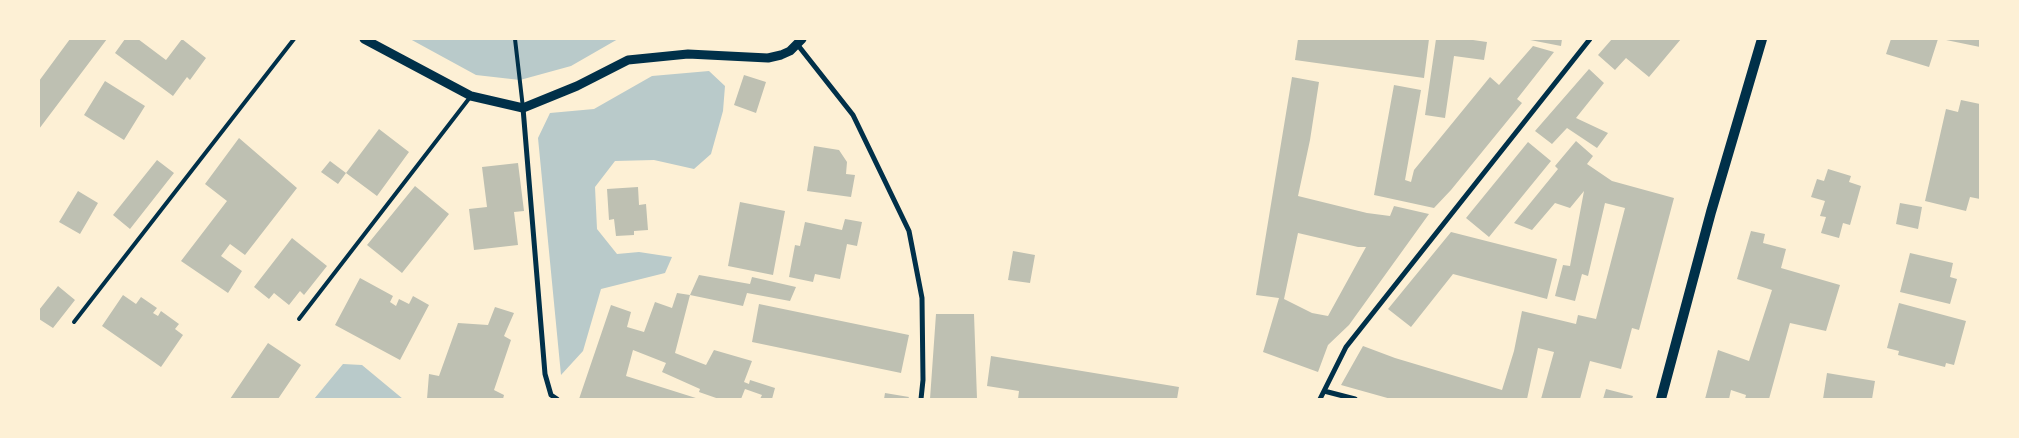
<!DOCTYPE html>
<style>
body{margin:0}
#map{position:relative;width:2019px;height:438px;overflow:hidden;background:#fdf0d5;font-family:Quicksand,sans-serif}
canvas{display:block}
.frame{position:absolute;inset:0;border:40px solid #fdf0d5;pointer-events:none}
</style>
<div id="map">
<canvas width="2019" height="438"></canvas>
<div class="frame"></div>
</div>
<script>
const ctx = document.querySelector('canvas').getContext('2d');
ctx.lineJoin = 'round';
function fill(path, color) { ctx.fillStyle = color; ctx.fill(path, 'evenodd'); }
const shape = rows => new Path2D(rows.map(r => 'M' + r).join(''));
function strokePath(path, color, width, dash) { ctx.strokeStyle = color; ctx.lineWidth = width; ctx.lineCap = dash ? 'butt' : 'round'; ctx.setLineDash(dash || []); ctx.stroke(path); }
const green = shape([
 [410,39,618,39,571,66,520,80,476,75],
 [709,71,725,86,723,111,711,154,694,169,654,160,615,161,595,187,597,229,617,254,639,252,672,257,665,273,601,289,583,351,561,375,538,138,550,113,594,109,652,76],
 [343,364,362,365,403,399,314,399]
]);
const building = shape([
 [70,39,107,39,39,129,39,81],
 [125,39,138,39,166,60,182,39,206,58,190,80,187,77,173,96,115,53],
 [1298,39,1429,39,1424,78,1295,60],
 [1436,39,1466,39,1487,42,1484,60,1454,56,1445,118,1425,115],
 [1525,39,1562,39,1561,46],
 [1612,39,1681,39,1649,77,1626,58,1615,70,1598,55],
 [1891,39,1938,39,1929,67,1886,54],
 [1946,39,1980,39,1980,47,1946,40],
 [1533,46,1554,52,1517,99,1522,103,1451,190,1434,208,1374,195,1394,85,1421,90,1405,180,1411,182,1414,170,1490,77,1499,85],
 [1589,69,1604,83,1576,118,1608,133,1597,148,1567,128,1552,144,1535,131],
 [744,75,766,82,756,113,734,105],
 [1292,77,1319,82,1310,140,1298,196,1367,213,1390,216,1394,206,1429,214,1349,325,1328,345,1318,372,1263,352,1279,298,1256,295],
 [1298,233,1358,247,1366,247,1328,316,1312,313,1284,299],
 [105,81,145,106,124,140,84,115],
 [1961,100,1980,104,1980,199,1970,197,1966,211,1925,201,1946,109,1958,112],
 [379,129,409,152,377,196,346,173],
 [239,138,297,188,245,255,230,244,221,256,242,271,228,293,181,261,227,201,205,184],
 [1576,141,1593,156,1587,164,1612,181,1674,198,1639,330,1632,328,1621,369,1590,361,1580,399,1541,399,1554,352,1538,348,1527,399,1391,399,1341,385,1363,346,1395,358,1502,390,1514,351,1522,311,1576,324,1578,315,1596,319,1625,208,1605,203,1588,276,1582,274,1575,301,1555,296,1563,265,1570,266,1584,191,1570,208,1555,203,1532,230,1514,223,1558,169,1555,166],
 [1528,142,1551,161,1489,237,1466,218],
 [814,146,839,150,847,162,846,174,855,175,851,197,807,191],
 [157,160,174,173,130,229,113,215],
 [330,161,346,173,338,184,321,172],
 [518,163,524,211,514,212,518,245,474,250,469,209,487,207,482,167],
 [1828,169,1851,176,1849,182,1861,186,1850,225,1843,223,1839,238,1821,233,1826,217,1820,216,1825,201,1811,197,1817,179,1824,181],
 [415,186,449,214,402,273,367,245],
 [638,187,639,205,646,204,648,230,634,231,634,235,616,236,614,219,609,220,607,189],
 [78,191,98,203,80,234,59,222],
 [740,202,785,211,773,275,728,266],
 [1900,203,1922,207,1918,229,1896,224],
 [845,219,862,222,857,246,847,244,840,279,815,274,813,282,789,277,795,245,800,246,805,222,842,230],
 [1751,231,1765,234,1763,243,1786,249,1781,268,1840,285,1826,331,1790,323,1769,399,1745,399,1746,395,1731,390,1729,399,1705,399,1718,350,1749,361,1772,290,1737,279],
 [1451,232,1557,259,1547,299,1453,274,1411,327,1388,309],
 [292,238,327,266,304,295,300,291,289,305,274,293,269,299,254,287],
 [1013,251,1035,255,1030,283,1008,280],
 [1910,253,1953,263,1950,277,1957,279,1950,304,1900,292],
 [699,275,750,284,752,277,796,287,790,301,747,293,743,306,690,295],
 [360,278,393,296,390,302,396,306,399,299,409,304,413,296,429,305,400,360,335,325],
 [58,286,75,300,53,328,39,319,39,310],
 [677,293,690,295,675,353,706,365,714,350,752,361,744,382,749,384,750,380,775,388,772,399,760,399,762,395,745,389,741,399,719,399,699,392,700,389,662,372,666,363,633,350,626,376,699,399,579,399,611,305,631,312,627,327,644,332,655,302,672,308],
 [123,295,136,304,141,297,157,308,153,313,158,316,161,311,179,324,175,329,183,335,161,367,102,326],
 [1899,303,1966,321,1954,365,1946,363,1945,367,1898,355,1899,351,1887,348],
 [759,304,909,335,901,373,752,342],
 [495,307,514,313,504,336,511,340,494,390,504,395,503,399,427,399,429,374,439,376,458,323,488,325],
 [936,314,974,314,977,399,930,399],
 [268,343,301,365,278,399,230,399],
 [991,356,1179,387,1177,399,1018,399,1019,391,987,386],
 [1827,373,1875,381,1872,399,1823,399],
 [1606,389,1633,396,1632,399,1603,399],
 [885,393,909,397,908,399,884,399]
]);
const service = shape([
 [515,39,523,108],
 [299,319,471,96],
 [74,322,294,39]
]);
const minor = shape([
 [797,44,853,115,909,231,922,298,923,380,921,399],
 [523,108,545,374,551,395,557,399],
 [1324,391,1355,399],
 [1320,399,1346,347,1590,39]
]);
const tertiary = shape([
 [364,39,471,96,523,108,577,86,628,60,688,54,768,58,781,55,790,51,802,39]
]);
const secondary = shape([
 [1661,399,1711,212,1762,39]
]);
fill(green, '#b9caca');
fill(building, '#bec0b2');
strokePath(service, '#003049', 4);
strokePath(minor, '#003049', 5);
strokePath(tertiary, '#003049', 9);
strokePath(secondary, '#003049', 10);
</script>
